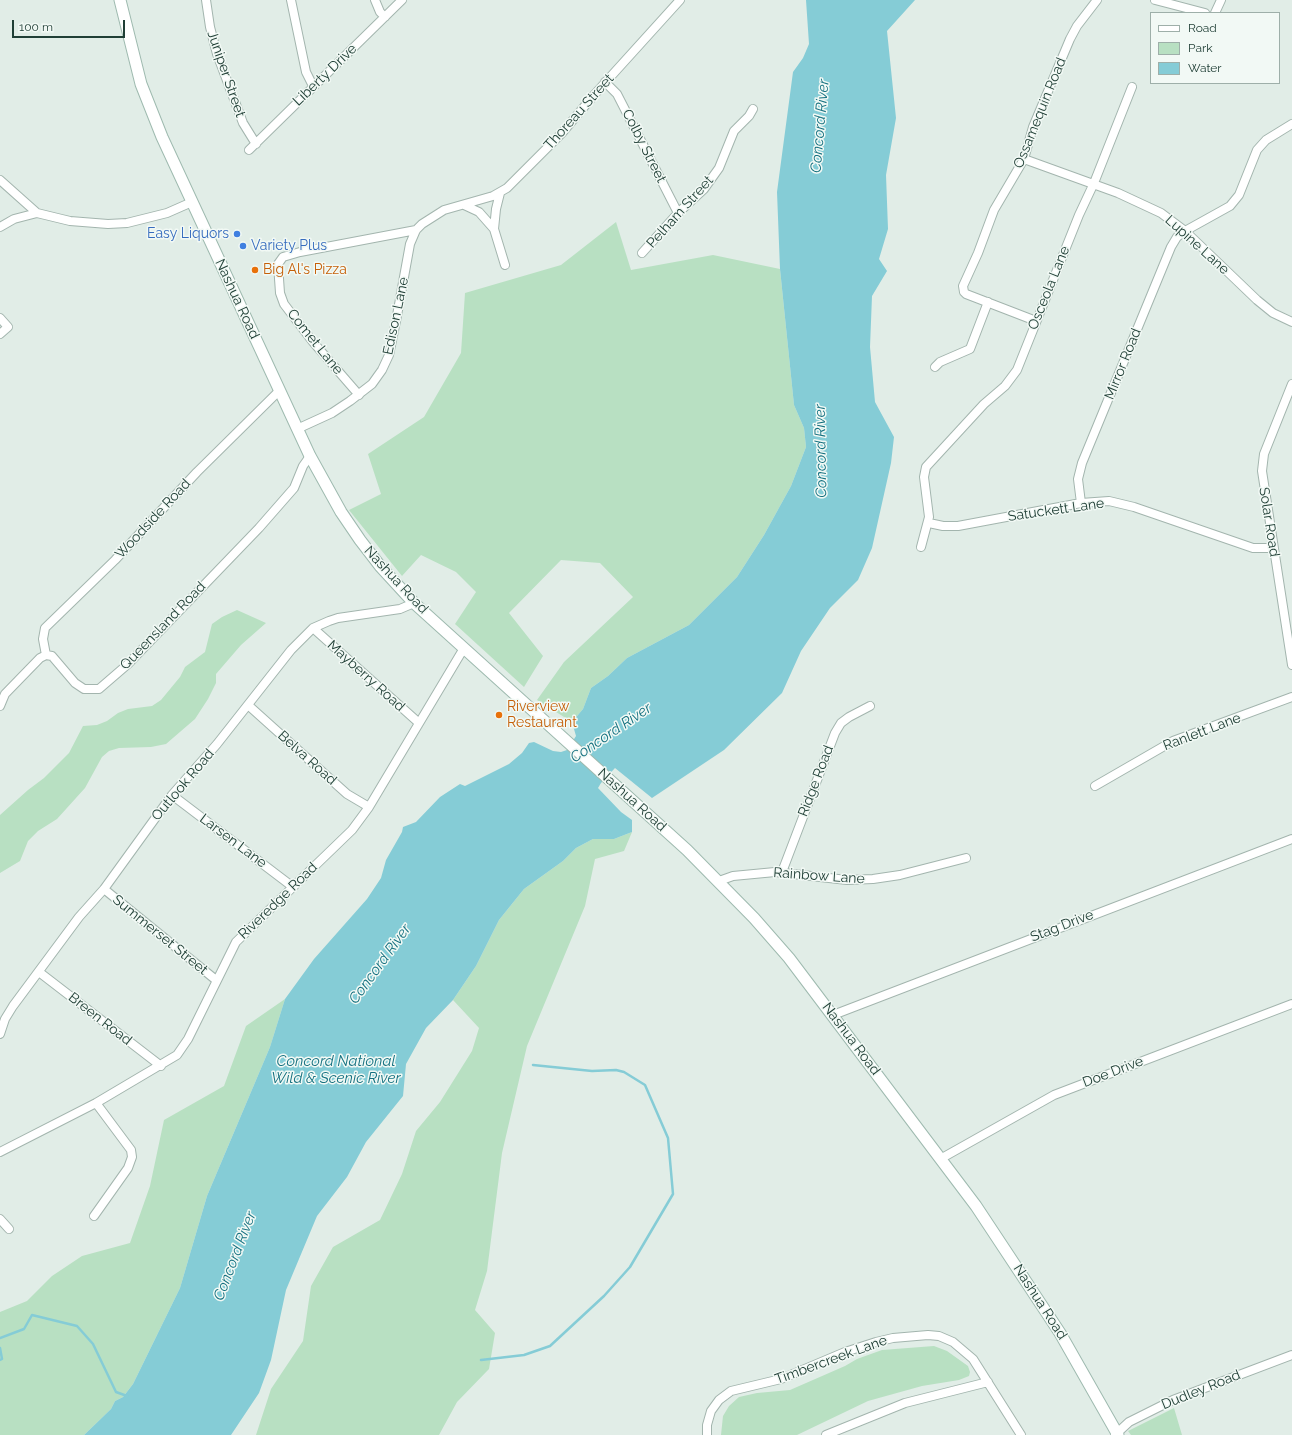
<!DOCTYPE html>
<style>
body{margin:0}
#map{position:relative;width:1292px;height:1435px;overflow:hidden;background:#e1ede7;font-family:Raleway,sans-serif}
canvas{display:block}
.legend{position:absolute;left:1150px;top:12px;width:130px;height:72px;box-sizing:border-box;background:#f2f9f5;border:1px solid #9eafa9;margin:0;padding:5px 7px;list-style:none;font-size:12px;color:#203f36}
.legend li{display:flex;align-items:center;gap:8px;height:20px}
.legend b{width:20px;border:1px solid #9eafa9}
.scale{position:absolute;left:12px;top:20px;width:113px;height:18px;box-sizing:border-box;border:2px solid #203f36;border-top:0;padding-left:5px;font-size:12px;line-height:14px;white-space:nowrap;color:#203f36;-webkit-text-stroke:3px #f2f9f5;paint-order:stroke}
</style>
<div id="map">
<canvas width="1292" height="1435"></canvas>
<ul class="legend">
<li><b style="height:5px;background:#fff"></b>Road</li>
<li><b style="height:11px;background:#b8e0c2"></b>Park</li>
<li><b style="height:11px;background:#85ccd6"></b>Water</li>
</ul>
<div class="scale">100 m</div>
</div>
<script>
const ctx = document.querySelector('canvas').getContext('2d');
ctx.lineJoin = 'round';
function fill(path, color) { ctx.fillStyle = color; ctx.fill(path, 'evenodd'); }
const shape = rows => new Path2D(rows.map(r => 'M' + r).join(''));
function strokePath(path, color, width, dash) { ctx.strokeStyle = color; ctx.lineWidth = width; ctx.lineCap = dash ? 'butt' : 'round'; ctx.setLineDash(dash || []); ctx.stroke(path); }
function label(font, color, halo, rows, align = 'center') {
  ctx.font = font + ' Raleway,sans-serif'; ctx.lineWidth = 3; ctx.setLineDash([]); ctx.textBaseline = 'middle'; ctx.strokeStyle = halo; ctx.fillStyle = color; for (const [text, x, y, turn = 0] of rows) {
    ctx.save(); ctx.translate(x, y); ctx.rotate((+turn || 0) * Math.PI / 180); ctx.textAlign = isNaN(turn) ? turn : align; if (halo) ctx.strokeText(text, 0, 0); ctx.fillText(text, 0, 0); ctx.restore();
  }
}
const green = shape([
 [616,222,631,270,713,255,780,269,794,405,804,428,806,447,791,486,764,535,737,577,689,625,627,658,608,676,591,688,583,709,572,722,537,700,564,662,633,597,600,563,561,560,509,613,543,656,524,687,455,624,476,592,456,572,421,555,402,576,349,510,381,494,368,454,424,417,461,353,465,293,561,265],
 [237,610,266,623,241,645,216,674,216,683,208,699,195,719,166,744,151,747,119,748,109,751,102,757,85,788,57,819,38,831,28,841,20,861,0,873,0,815,28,790,44,778,69,753,83,726,97,725,107,721,118,713,128,709,152,706,161,700,180,677,185,667,205,652,212,624,222,617],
 [632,832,624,851,595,859,585,906,527,1046,502,1153,487,1271,475,1310,495,1333,489,1369,457,1402,439,1435,256,1435,271,1389,303,1341,311,1286,333,1247,380,1220,402,1174,416,1131,440,1102,472,1051,479,1028,453,1000,476,966,499,920,524,889,563,861,576,848,593,839,614,839],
 [285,999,270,1047,207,1196,180,1288,133,1384,123,1397,115,1401,111,1409,84,1435,0,1435,0,1312,27,1301,52,1276,82,1256,130,1243,150,1186,164,1120,224,1086,246,1026],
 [934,1346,947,1351,968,1366,970,1372,969,1376,959,1380,922,1386,868,1401,797,1435,721,1435,723,1416,729,1406,739,1397,757,1393,790,1390,845,1366,857,1359,882,1350],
 [1174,1408,1182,1435,1131,1435,1128,1431]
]);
const water = shape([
 [806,0,915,0,887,31,896,118,886,175,888,229,879,259,887,271,872,296,870,347,875,402,894,437,891,463,872,548,858,580,830,608,801,651,782,693,724,750,652,798,615,768,601,783,598,788,621,812,632,820,632,832,614,839,593,839,576,848,563,861,524,889,499,920,476,966,453,1000,426,1028,406,1064,403,1096,366,1142,347,1177,317,1216,286,1290,271,1360,259,1393,231,1435,84,1435,111,1409,115,1401,123,1397,133,1384,180,1288,207,1196,270,1047,285,999,314,959,367,899,381,878,386,860,402,832,403,827,416,822,440,797,460,784,465,786,509,764,522,753,529,743,534,742,553,751,561,752,567,750,576,736,572,722,583,709,591,688,608,676,627,658,689,625,737,577,764,535,791,486,806,447,804,428,794,405,780,269,777,192,793,72,803,58,809,44]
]);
const stream = shape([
 [0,1338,24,1329,32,1315,77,1326,93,1344,116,1392,127,1396],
 [0,1348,2,1359,0,1360],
 [481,1360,524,1355,550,1346,604,1296,630,1267,673,1194,668,1138,645,1085,624,1072,616,1070,592,1071,533,1065]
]);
const minor = shape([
 [206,0,210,27,217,54,243,123,256,144],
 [291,0,306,72,313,86],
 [375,0,380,12,385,17],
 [1155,0,1205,13],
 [1215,13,1221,0],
 [605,82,617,94,678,213],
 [249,150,402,0],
 [1024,159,1118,193,1161,213,1185,231,1257,300,1273,313,1292,322],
 [0,180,37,213],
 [464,205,479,212,494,229,505,265],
 [0,227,14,219,37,213,70,221,108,224,127,223,167,213,192,202],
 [494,229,496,209,500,193],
 [642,253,678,213,704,189,719,168,734,131,749,116,753,109],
 [0,318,8,327,0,334],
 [1036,321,966,294,964,292,963,286,978,253,994,210,1024,159,1033,127,1070,39,1077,26,1097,0],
 [935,367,940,362,970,349,988,302],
 [1292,384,1264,454,1262,471,1292,665],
 [359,395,313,342,284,304,280,293,278,264,283,257,300,252,416,230],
 [297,429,332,413,350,401,372,384,382,370,389,355,396,321,410,244,416,230,422,224,444,210,493,196,507,188,562,133,594,95,680,0],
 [1081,503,1078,479,1082,463,1171,247,1177,237,1185,231,1230,206,1239,195,1257,150,1266,140,1292,124],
 [929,523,943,526,958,526,1081,503,1109,501,1134,507,1253,548,1273,548],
 [921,547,929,517,924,477,926,467,984,404,1005,386,1017,370,1079,215,1094,183,1132,87],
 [313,628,419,723],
 [46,655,43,639,45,628,115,560,197,472,280,390],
 [248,705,347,794,369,807],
 [0,706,5,694,40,658,46,655,52,656,75,683,84,689,99,689,128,664,259,528,294,488,303,466,310,456],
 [1095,786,1173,741,1292,697],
 [172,795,293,887],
 [782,872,835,733,841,723,849,717,870,706],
 [719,881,733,876,775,872,847,880,873,879,900,875,966,858],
 [104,889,216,980],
 [39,972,161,1066],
 [833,1015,1292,839],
 [0,1034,5,1019,13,1006,79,917,104,889,172,795,217,744,291,650,313,628,329,621,338,618,400,609,414,603],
 [0,1152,96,1103,177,1055,188,1039,236,942,352,830,369,807,464,648],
 [942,1158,1054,1095,1292,1004],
 [94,1216,128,1168,132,1157,131,1150,96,1103],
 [0,1219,9,1229],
 [707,1435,707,1425,711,1411,719,1400,731,1391,781,1379,845,1352,876,1342,893,1338,928,1335,939,1336,953,1342,973,1359,1021,1435],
 [826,1435,905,1403,988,1382],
 [1115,1435,1129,1422,1173,1400,1292,1355]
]);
const secondary = shape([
 [120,0,141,84,162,137,310,456,341,512,360,540,380,566,414,603,687,850,754,918,789,958,976,1206,1060,1333,1118,1435]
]);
const markers = [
 [237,234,4,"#3f7fe0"],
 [243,246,4,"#3f7fe0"],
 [255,270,4,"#e8710a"],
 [499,715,4,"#e8710a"]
];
const streetNames = [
 ["Juniper Street",226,74,71],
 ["Liberty Drive",325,75,-44],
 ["Thoreau Street",579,112,-48],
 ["Ossamequin Road",1040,113,-68],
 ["Colby Street",644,146,63],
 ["Pelham Street",680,212,-48],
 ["Lupine Lane",1197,245,42],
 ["Osceola Lane",1049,288,-68],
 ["Nashua Road",237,299,65],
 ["Edison Lane",396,316,-78],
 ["Comet Lane",315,342,51],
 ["Mirror Road",1123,364,-68],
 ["Satuckett Lane",1056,510,-8],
 ["Woodside Road",153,519,-47],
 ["Solar Road",1269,522,81],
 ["Nashua Road",396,580,47],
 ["Queensland Road",163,626,-46],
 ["Mayberry Road",366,676,42],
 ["Ranlett Lane",1202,732,-21],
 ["Belva Road",307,758,42],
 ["Ridge Road",816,781,-69],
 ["Outlook Road",183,785,-50],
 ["Nashua Road",632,800,42],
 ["Larsen Lane",233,841,37],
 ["Rainbow Lane",819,876,4],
 ["Riveredge Road",278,901,-44],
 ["Stag Drive",1062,926,-21],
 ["Summerset Street",160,935,39],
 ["Breen Road",100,1019,38],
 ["Nashua Road",851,1039,53],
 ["Doe Drive",1113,1072,-21],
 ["Nashua Road",1040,1302,57],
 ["Timbercreek Lane",831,1360,-20],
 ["Dudley Road",1201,1390,-22]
];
const shopNames = [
 ["Easy Liquors",229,234],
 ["Variety Plus",251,246,"left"]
];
const foodNames = [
 ["Big Al's Pizza",263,270],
 ["Riverview",507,707],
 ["Restaurant",507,723]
];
const waterNames = [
 ["Concord River",820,126,-85],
 ["Concord River",821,451,-91],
 ["Concord River",611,733,-34],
 ["Concord River",380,964,-54],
 ["Concord National",336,1061],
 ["Wild & Scenic River",336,1078],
 ["Concord River",235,1256,-69]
];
fill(green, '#b8e0c2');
fill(water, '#85ccd6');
strokePath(stream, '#85ccd6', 2.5);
strokePath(minor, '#a3b5ae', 10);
strokePath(secondary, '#9ebaaf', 13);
strokePath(minor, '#fff', 8);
strokePath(secondary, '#fff', 11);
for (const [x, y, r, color] of markers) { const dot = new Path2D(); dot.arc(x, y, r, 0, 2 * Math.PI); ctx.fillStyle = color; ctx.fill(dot); strokePath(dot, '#f2f9f5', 1.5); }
label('14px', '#203f36', '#f2f9f5', streetNames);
label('14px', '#366cbe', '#f2f9f5', shopNames, 'right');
label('14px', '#c56008', '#f2f9f5', foodNames, 'left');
label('italic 15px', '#157180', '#f2f9f5', waterNames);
</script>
